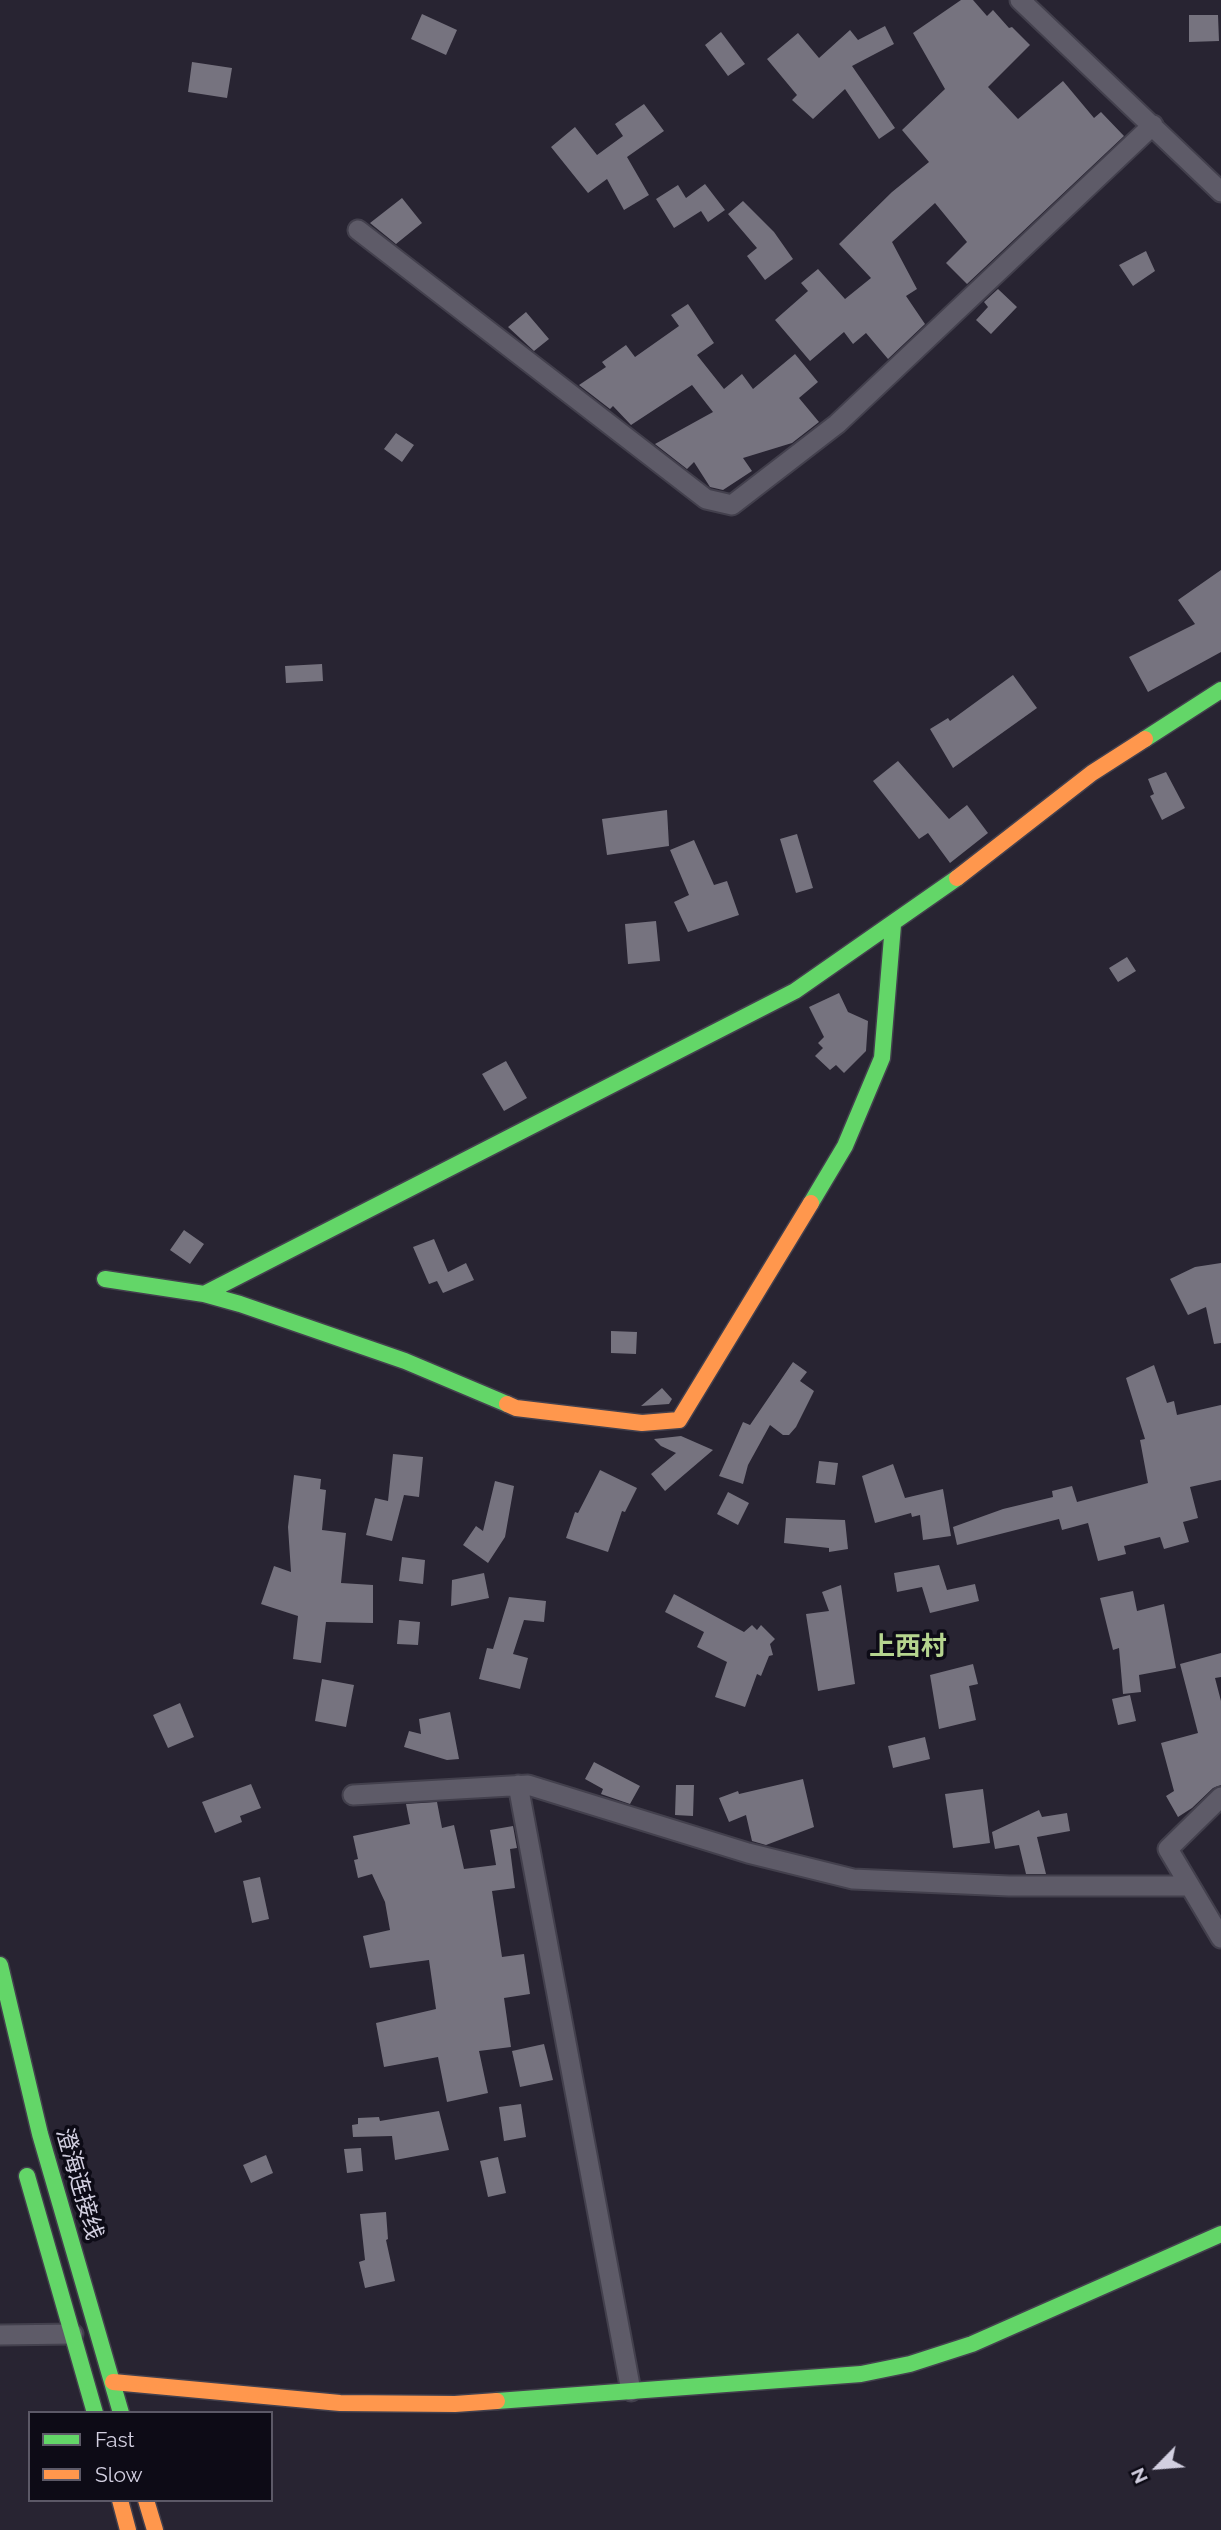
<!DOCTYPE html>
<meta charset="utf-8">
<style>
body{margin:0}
#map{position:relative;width:1221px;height:2530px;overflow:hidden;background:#282432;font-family:Raleway,sans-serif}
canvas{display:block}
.legend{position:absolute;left:28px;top:2411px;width:245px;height:91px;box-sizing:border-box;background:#0d0b16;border:2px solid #5c5967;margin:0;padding:9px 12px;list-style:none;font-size:21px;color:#d2cfe0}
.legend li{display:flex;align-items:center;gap:14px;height:35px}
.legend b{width:35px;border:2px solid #5c5967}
.north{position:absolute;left:1123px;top:2432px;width:70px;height:70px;-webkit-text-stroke:5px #0d0b16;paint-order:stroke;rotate:245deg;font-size:19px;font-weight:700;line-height:28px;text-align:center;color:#d2cfe0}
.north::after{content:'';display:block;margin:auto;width:24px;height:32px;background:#d2cfe0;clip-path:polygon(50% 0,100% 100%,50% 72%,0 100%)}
</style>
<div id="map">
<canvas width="1221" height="2530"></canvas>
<ul class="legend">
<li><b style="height:9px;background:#63d668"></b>Fast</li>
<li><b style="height:9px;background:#ff974d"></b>Slow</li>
</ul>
<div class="north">N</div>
</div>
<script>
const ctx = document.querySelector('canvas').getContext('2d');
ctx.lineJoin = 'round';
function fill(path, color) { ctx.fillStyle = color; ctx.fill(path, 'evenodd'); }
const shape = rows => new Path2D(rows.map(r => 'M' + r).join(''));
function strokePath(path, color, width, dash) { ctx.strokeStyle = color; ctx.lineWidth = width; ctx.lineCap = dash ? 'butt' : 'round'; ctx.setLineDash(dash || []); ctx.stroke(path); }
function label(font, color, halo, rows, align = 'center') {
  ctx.font = font + ' Raleway,"Noto Sans SC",sans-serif'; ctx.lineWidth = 7; ctx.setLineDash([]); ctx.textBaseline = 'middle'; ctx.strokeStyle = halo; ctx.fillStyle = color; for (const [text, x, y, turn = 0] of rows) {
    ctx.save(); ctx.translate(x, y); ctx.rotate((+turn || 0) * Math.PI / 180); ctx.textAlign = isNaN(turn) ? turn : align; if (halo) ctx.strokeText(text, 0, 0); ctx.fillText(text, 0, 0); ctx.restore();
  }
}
const building = shape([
 [961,0,973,0,987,16,993,10,1009,28,1012,27,1030,45,988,87,1018,119,1063,81,1094,118,1101,112,1124,136,967,284,946,263,967,242,935,203,892,242,917,289,906,296,925,324,888,359,866,333,853,344,844,332,810,361,775,320,808,291,801,283,818,269,845,299,871,278,839,244,892,192,929,162,902,130,945,89,913,33],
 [422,14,457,30,446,55,411,39],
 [1189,15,1218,15,1219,41,1189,42],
 [885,26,894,44,852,66,895,128,879,139,845,89,813,119,792,100,797,95,767,59,798,33,819,58,850,30,858,40],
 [721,32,745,64,728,76,705,45],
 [192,62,232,68,227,98,188,92],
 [644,104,664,131,627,157,649,195,624,210,607,179,588,193,551,147,575,127,597,155,623,136,615,124],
 [705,184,725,210,708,222,701,211,674,228,656,199,678,185,686,198],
 [402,198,422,223,396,244,370,223],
 [743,201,774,232,793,259,765,280,747,256,757,248,728,214],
 [1146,251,1155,271,1133,286,1119,265],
 [998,289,1017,307,991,334,976,320,988,307,984,302],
 [688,304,714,343,697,355,724,389,742,374,753,389,795,354,818,382,799,398,819,422,792,443,743,458,752,471,723,490,710,487,694,462,687,469,655,444,713,412,692,385,631,425,613,406,610,409,579,385,606,367,602,362,626,345,635,357,679,326,671,315],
 [526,312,549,339,534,351,508,327],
 [396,433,414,445,402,462,384,449],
 [1221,570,1221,652,1148,692,1129,657,1195,624,1178,600],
 [322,664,323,681,286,683,285,666],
 [1013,675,1037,708,953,768,930,729,948,718,950,721],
 [898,761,949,819,967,805,988,833,950,863,928,833,919,839,873,781],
 [1166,772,1185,808,1162,820,1150,796,1154,794,1148,779],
 [667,810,669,846,607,855,602,819],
 [797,834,813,888,796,893,780,839],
 [694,840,714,885,727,881,739,915,688,932,674,902,689,895,670,850],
 [656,921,660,961,628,964,625,924],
 [1127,957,1136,971,1118,982,1109,968],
 [839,993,848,1012,868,1021,866,1051,844,1073,836,1065,830,1070,815,1056,823,1048,818,1043,824,1037,809,1007],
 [506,1061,527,1098,504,1111,482,1074],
 [184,1230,204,1244,190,1264,170,1250],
 [434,1239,448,1272,466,1263,474,1280,443,1293,437,1281,429,1284,413,1247],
 [1221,1263,1221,1343,1214,1344,1206,1307,1188,1315,1170,1279,1195,1267],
 [611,1331,637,1332,636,1354,611,1353],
 [793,1362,807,1372,800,1381,814,1391,796,1427,789,1435,783,1435,770,1425,748,1465,743,1484,719,1476,743,1422,750,1425],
 [1154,1365,1167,1403,1174,1401,1177,1415,1221,1405,1221,1480,1190,1487,1198,1518,1183,1522,1189,1542,1164,1549,1160,1537,1124,1546,1126,1554,1098,1561,1088,1523,1062,1530,1059,1519,957,1545,953,1527,1003,1509,1053,1497,1052,1491,1072,1486,1077,1502,1148,1483,1140,1440,1145,1439,1126,1378],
 [662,1388,672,1399,669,1404,641,1406],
 [681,1436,713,1450,665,1491,651,1474,676,1453,661,1446,654,1439],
 [393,1454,423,1457,419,1497,404,1495,392,1541,366,1535,375,1498,388,1501],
 [819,1461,838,1463,835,1485,816,1483],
 [893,1464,905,1498,943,1489,951,1536,923,1540,920,1515,912,1517,911,1513,875,1523,862,1476],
 [600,1470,637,1488,625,1512,622,1511,608,1552,566,1538,575,1512,578,1513],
 [294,1475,321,1479,320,1489,326,1490,322,1530,346,1533,341,1583,373,1585,373,1623,326,1622,321,1663,293,1659,298,1616,261,1604,274,1566,291,1572,288,1527],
 [495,1481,514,1486,505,1537,488,1563,463,1545,476,1526,483,1531],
 [728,1492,749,1503,738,1525,717,1514],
 [786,1518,845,1520,848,1549,829,1552,829,1548,784,1543],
 [402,1557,425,1560,423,1584,399,1581],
 [939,1565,947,1590,975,1584,979,1601,930,1613,922,1587,897,1592,894,1573],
 [484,1573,489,1598,451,1606,452,1580],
 [841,1585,855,1684,818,1691,806,1614,829,1611,822,1592],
 [1133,1591,1137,1611,1164,1604,1176,1668,1139,1675,1141,1692,1123,1694,1119,1648,1113,1650,1100,1598],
 [674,1594,744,1632,752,1625,757,1630,761,1625,775,1639,770,1644,773,1655,769,1656,761,1676,757,1674,745,1707,715,1697,727,1662,697,1647,704,1632,665,1612],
 [509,1597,546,1601,544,1622,524,1620,513,1654,528,1658,520,1689,479,1679,487,1648,493,1649],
 [399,1620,420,1622,418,1645,397,1644],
 [1221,1653,1221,1677,1215,1678,1221,1701,1221,1785,1213,1788,1192,1808,1178,1817,1166,1796,1174,1791,1161,1743,1198,1733,1180,1664],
 [973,1664,978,1684,969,1686,976,1720,939,1729,930,1675],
 [322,1679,354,1685,346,1727,315,1721],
 [1130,1695,1136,1721,1118,1725,1112,1699],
 [180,1703,194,1737,168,1748,153,1715],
 [450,1712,459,1759,447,1760,404,1747,409,1731,421,1734,419,1719],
 [925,1737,930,1759,893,1768,888,1746],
 [594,1762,640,1786,630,1804,601,1794,603,1789,585,1779],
 [803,1779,814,1827,766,1845,752,1841,746,1815,729,1822,719,1798,738,1791,739,1794],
 [251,1784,261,1808,240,1816,242,1822,215,1833,202,1802],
 [676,1785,694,1785,693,1816,675,1815],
 [983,1789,990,1843,953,1848,945,1794],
 [437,1802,442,1828,454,1825,464,1869,496,1865,490,1830,513,1826,517,1848,510,1849,515,1888,492,1891,502,1957,524,1954,530,1994,504,1998,511,2047,479,2051,488,2093,447,2102,438,2057,384,2067,376,2023,436,2009,429,1960,370,1968,363,1936,390,1930,385,1902,372,1874,358,1878,354,1860,358,1859,353,1836,410,1824,406,1804],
 [1039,1810,1042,1817,1067,1813,1070,1831,1037,1837,1046,1874,1026,1874,1019,1845,995,1849,992,1832],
 [260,1877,269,1919,252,1923,243,1881],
 [544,2044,553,2080,520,2087,512,2051],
 [521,2104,526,2137,504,2141,499,2107],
 [439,2111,449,2150,395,2160,392,2136,353,2137,352,2125,358,2124,358,2118,379,2117,380,2121],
 [361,2148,363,2171,347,2173,344,2149],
 [266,2155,273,2173,251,2183,243,2165],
 [498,2157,506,2193,488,2197,480,2161],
 [386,2212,388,2239,386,2240,395,2281,365,2288,359,2262,365,2260,360,2214]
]);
const street = shape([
 [1020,0,1221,192],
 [358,230,706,499,732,505,837,424,1153,125],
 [518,1785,631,2391],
 [353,1795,528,1785,748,1853,853,1879,1009,1886,1190,1886],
 [1221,1797,1168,1849,1221,1938],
 [0,2335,73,2334]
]);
const fast = shape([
 [1145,739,1221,690],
 [811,1203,845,1146,882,1058,893,925],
 [105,1279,204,1294,240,1304,405,1361,507,1404],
 [204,1294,795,991,957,878],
 [0,1965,40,2134,121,2413],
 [27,2176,95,2413],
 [497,2401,861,2374,910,2364,972,2344,1221,2234]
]);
const slow = shape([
 [957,878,1092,773,1145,739],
 [507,1404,516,1408,642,1423,679,1420,811,1203],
 [113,2382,340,2403,455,2404,497,2401],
 [120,2500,128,2530],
 [146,2500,155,2530]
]);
const streetNames = [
 ["澄海连接线",79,2184,74]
];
const quarterNames = [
 ["上西村",908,1647]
];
fill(building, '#76737f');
strokePath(street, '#43404d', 23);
strokePath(fast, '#43404d', 19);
strokePath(slow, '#43404d', 19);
strokePath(street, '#5e5b68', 19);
strokePath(fast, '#63d668', 16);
strokePath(slow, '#ff974d', 16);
label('23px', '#d2cfe0', '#0d0b16', streetNames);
label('bold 26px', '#b6d58f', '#0d0b16', quarterNames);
</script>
